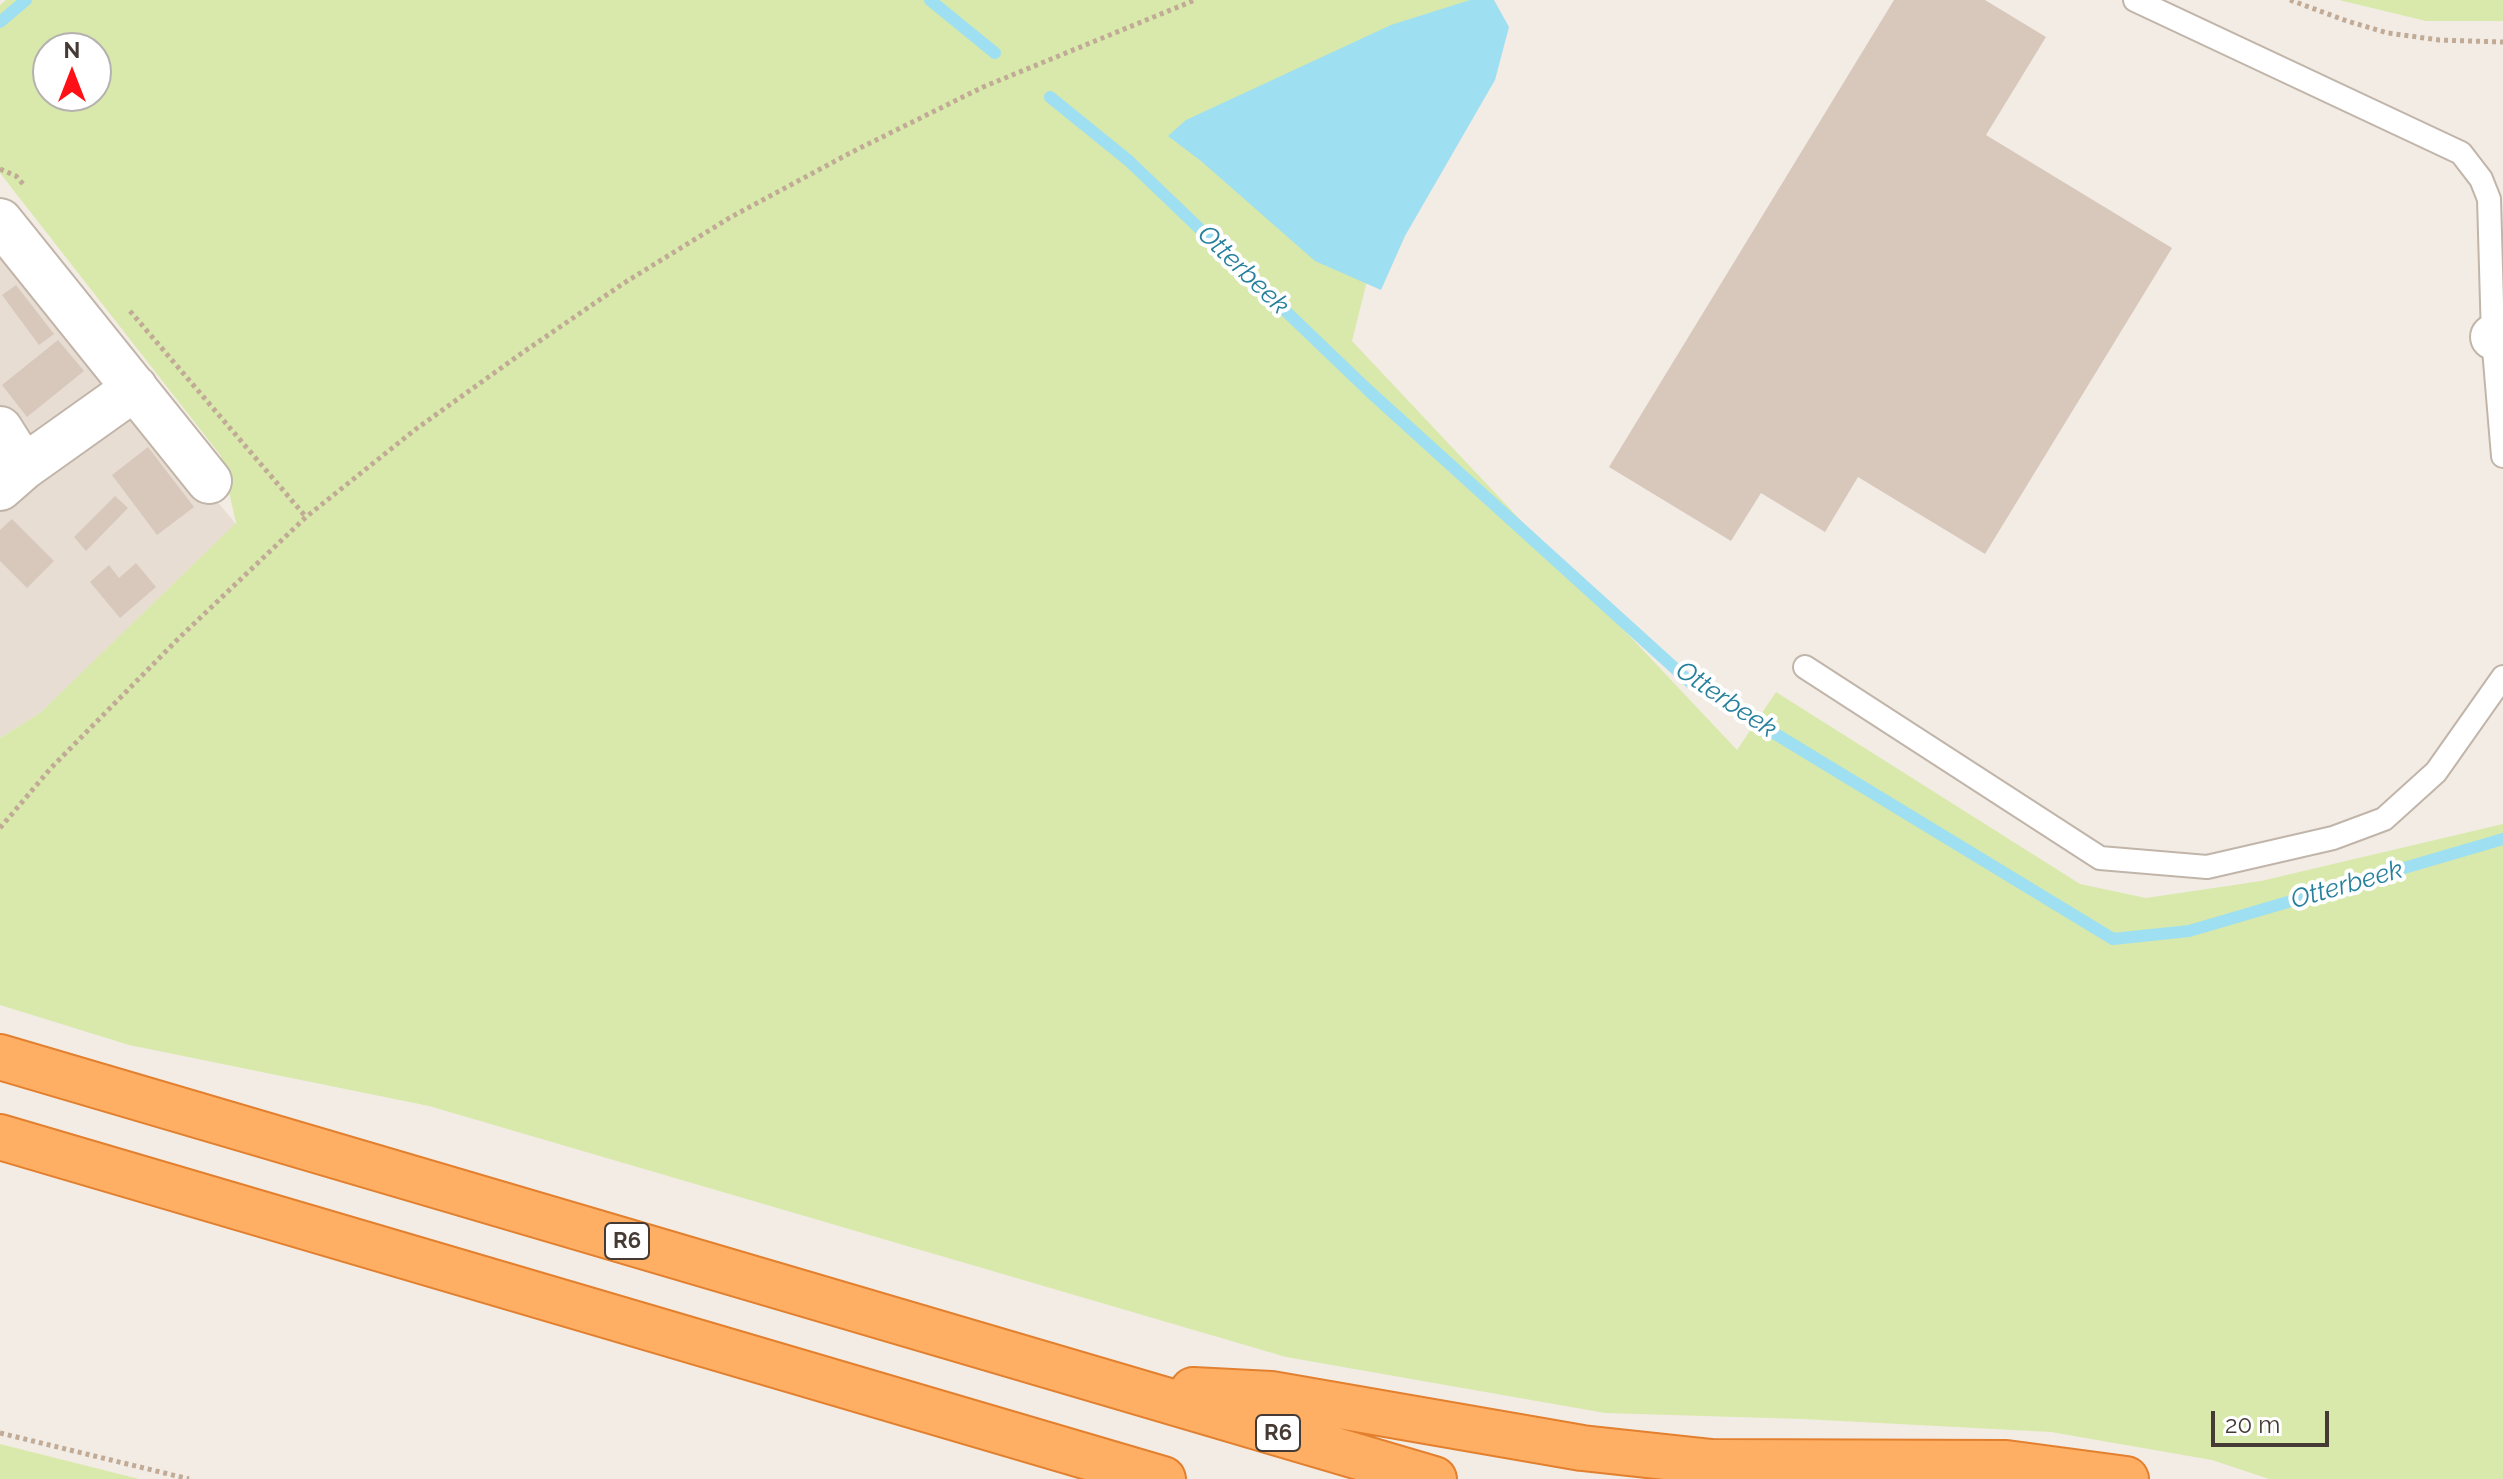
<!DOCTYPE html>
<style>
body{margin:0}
#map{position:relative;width:2503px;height:1479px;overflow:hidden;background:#f3ece4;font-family:Raleway,sans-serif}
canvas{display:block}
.north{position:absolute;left:32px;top:32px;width:80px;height:80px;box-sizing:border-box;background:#fff;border:2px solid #b5b1ae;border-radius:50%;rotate:0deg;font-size:22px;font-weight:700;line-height:32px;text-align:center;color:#453b34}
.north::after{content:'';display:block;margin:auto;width:28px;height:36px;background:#ff0f16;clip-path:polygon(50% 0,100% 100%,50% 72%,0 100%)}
.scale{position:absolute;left:2211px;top:1411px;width:118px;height:36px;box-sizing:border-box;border:4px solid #453b34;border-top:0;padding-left:10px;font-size:24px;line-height:28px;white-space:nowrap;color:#453b34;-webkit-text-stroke:6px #fff;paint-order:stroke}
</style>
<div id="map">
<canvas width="2503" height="1479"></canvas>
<div class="north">N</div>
<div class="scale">20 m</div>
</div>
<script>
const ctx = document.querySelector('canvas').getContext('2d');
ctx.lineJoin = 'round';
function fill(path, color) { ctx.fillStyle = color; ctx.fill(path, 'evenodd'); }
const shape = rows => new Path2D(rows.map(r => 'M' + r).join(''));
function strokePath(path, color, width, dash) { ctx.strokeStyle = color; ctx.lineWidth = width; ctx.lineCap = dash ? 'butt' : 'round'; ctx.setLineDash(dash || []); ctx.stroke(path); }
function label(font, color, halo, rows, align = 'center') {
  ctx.font = font + ' Raleway,sans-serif'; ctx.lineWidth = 8; ctx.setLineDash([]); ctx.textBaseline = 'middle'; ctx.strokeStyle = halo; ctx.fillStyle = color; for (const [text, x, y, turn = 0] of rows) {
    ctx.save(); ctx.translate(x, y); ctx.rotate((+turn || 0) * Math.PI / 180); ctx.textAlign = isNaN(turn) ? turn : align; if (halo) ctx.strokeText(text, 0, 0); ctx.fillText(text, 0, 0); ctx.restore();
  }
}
const residential = shape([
 [0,242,236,524,40,713,0,738]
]);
const green = shape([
 [6,0,1478,0,1369,273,1352,341,1737,750,1776,692,2080,884,2146,898,2261,881,2503,824,2503,1479,2269,1479,2212,1460,2051,1432,1803,1419,1605,1413,1286,1357,429,1106,129,1045,0,1005,0,738,40,713,236,523,221,456,0,173,0,5],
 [48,48,96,48,96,96,48,96],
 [2339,0,2503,0,2503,21,2426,21],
 [0,1444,139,1479,0,1479]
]);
const water = shape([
 [1470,0,1494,0,1509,27,1495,80,1405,236,1381,290,1315,261,1201,161,1168,136,1186,120,1391,25]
]);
const stream = shape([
 [930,0,995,53],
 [0,22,26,0],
 [1050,97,1129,161,1369,391,1690,682,2113,939,2189,931,2503,839]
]);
const building = shape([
 [1894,0,1985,0,2046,37,1986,135,2172,248,1985,554,1858,477,1825,532,1761,493,1731,541,1609,467],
 [16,285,54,334,39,345,2,295],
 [58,340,84,371,27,417,2,385],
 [148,447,194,507,157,535,112,475],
 [115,496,128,508,86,551,74,537],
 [12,519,54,561,27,588,0,561,0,530],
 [136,563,156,587,120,618,90,582,109,565,119,578]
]);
const path = shape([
 [2290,0,2347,21,2388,33,2439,40,2503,42],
 [0,169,16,176,23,184],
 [130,311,306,517],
 [0,828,51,768,179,638,306,517,416,429,522,353,624,283,731,217,852,152,983,87,1195,0],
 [0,1433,189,1479]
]);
const lane = shape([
 [2135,0,2461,153,2481,179,2489,199,2493,337,2503,456],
 [1805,667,2100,858,2207,867,2333,838,2384,819,2436,772,2503,677]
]);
const street = shape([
 [0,221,209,481],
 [2493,337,2503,337],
 [0,429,24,467],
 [0,488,24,467,135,388]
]);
const highway = shape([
 [0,1057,1434,1479],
 [0,1137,1163,1479],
 [1193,1390,1271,1394,1582,1448,1712,1462,2006,1463,2126,1479]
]);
const shields = [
 [627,1241,44],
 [1278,1433,44]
];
const shieldNames = [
 ["R6",627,1241],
 ["R6",1278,1433]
];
const waterNames = [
 ["Otterbeek",1243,270,44],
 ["Otterbeek",1726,700,34],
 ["Otterbeek",2347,885,-16]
];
fill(residential, '#e7ddd2');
fill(green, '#d8e9ab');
fill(water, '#9edff2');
strokePath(stream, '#9edff2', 12);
fill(building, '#d8c8bc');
strokePath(lane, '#c1b5aa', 26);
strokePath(street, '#c1b5aa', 48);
strokePath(highway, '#e2802f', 48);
strokePath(path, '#c1ab97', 5, [4, 4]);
strokePath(lane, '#fff', 22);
strokePath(street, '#fff', 44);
strokePath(highway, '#ffaf63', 44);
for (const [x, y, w] of shields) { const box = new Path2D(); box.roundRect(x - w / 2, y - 18, w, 36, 6); ctx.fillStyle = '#fff'; ctx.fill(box); strokePath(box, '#453b34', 2); }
label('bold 22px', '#453b34', null, shieldNames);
label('italic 26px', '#26809c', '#fff', waterNames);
</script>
